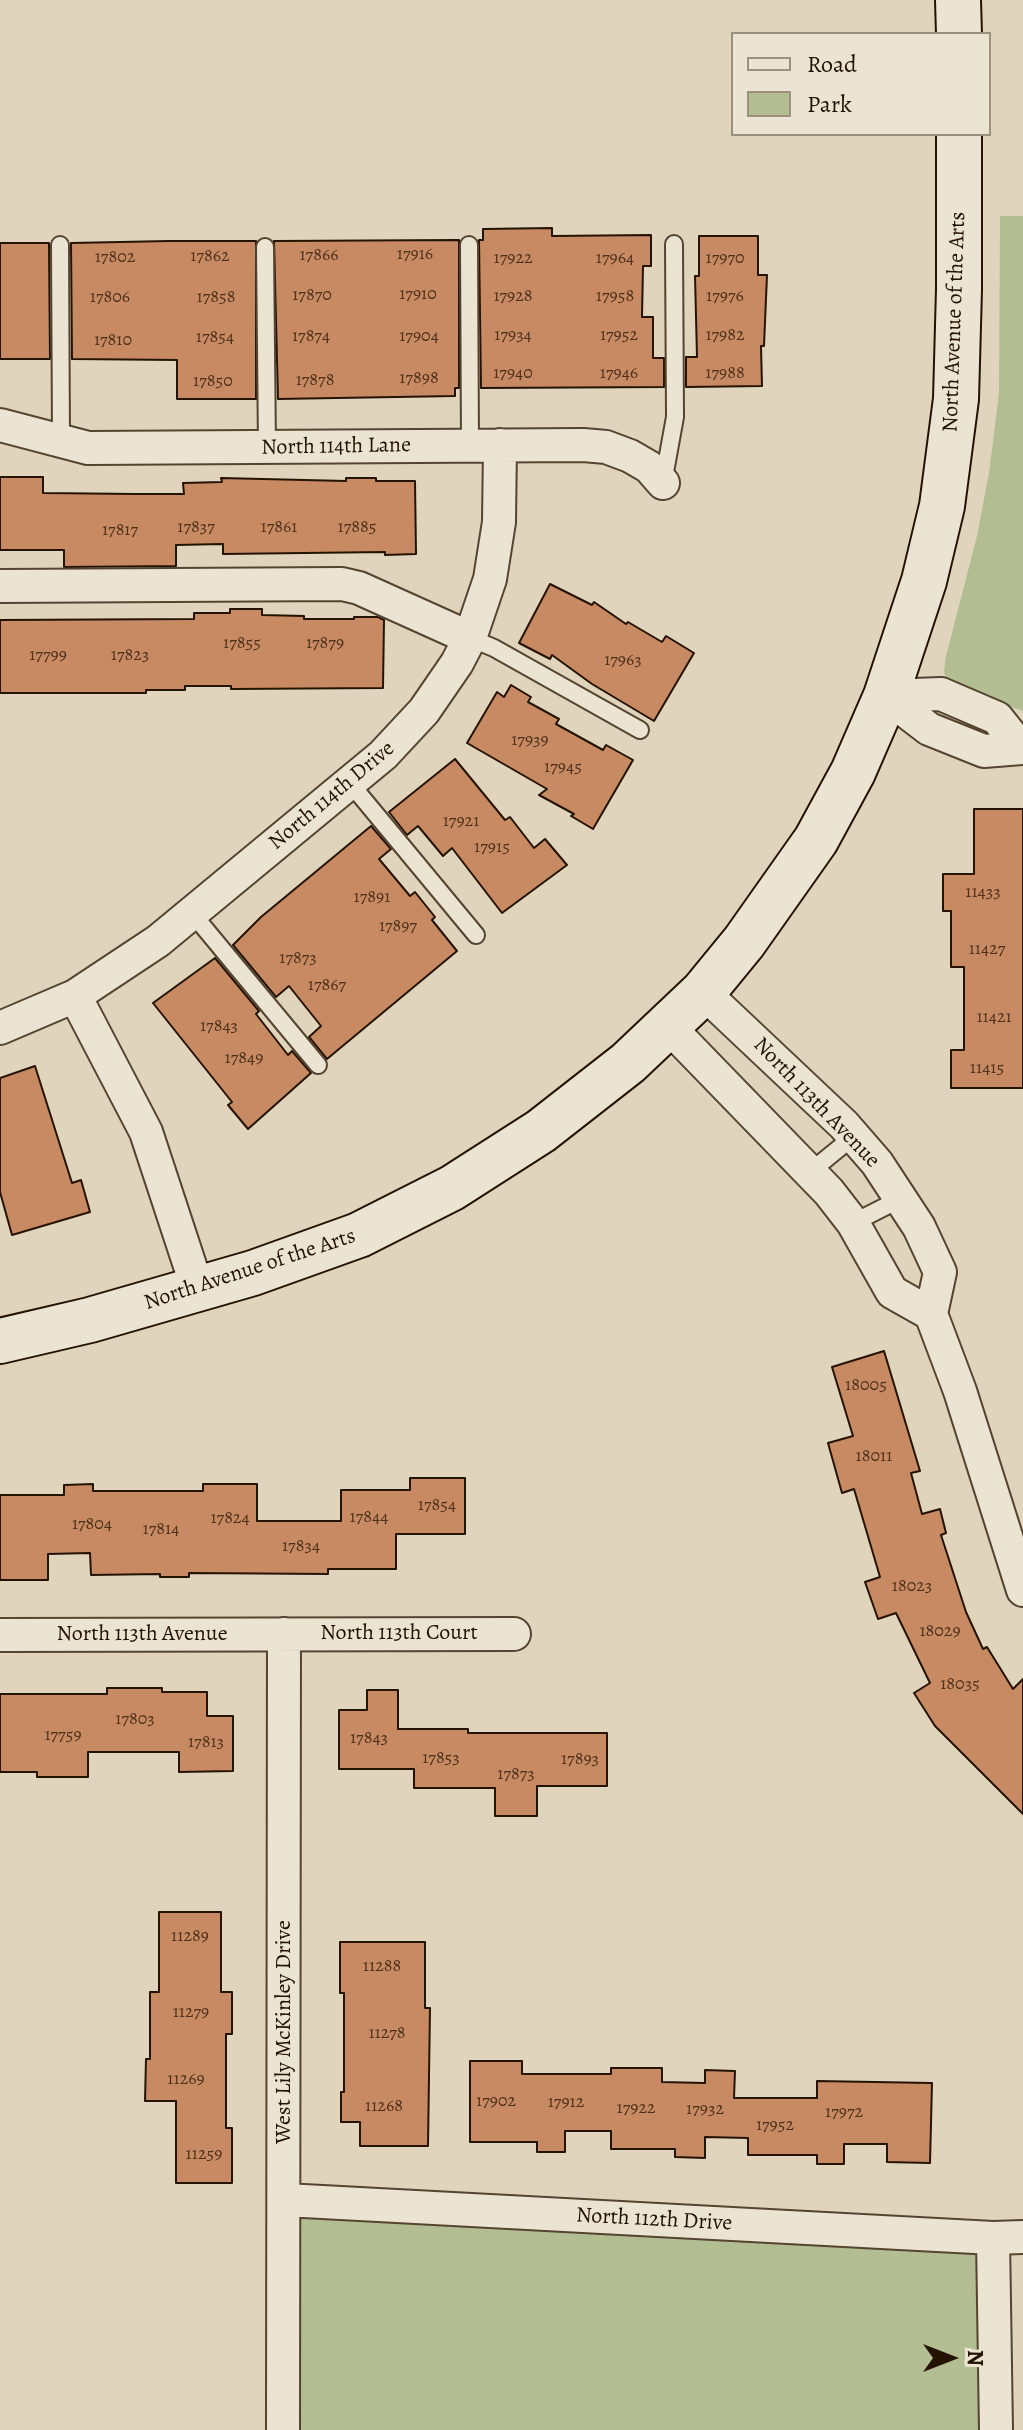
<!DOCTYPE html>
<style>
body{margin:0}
#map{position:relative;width:1023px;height:2430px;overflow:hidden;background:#e0d5bc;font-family:Alegreya,serif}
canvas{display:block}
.legend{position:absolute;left:731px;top:32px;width:260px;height:104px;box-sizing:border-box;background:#ebe4d3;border:2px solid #9c907f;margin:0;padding:10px 14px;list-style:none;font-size:24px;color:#251301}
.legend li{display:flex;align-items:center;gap:16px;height:40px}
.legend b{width:40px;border:2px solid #9c907f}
.north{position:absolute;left:911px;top:2318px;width:80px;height:80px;-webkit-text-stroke:6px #ebe4d3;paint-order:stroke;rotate:90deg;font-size:22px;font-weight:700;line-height:32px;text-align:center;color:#251301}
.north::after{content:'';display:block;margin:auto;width:28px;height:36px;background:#251301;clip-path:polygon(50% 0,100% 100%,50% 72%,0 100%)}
</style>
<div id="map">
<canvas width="1023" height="2430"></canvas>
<ul class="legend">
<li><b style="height:10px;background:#ebe4d3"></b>Road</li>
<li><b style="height:22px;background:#b2bd91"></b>Park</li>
</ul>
<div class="north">N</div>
</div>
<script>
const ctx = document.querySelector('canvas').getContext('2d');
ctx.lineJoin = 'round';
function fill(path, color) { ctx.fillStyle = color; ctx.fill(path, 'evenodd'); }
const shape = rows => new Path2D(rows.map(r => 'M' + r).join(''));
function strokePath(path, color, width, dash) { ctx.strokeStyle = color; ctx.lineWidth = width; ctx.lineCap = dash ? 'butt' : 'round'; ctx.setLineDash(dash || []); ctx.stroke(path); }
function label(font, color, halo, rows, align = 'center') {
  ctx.font = font + ' Alegreya,serif'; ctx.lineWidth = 8; ctx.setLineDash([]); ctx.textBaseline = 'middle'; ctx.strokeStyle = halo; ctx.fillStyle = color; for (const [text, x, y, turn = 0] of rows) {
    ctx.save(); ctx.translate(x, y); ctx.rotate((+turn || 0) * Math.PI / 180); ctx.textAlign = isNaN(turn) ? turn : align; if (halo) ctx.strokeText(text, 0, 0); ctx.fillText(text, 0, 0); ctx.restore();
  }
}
const green = shape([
 [1000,216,1023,216,1023,711,968,692,946,679,944,671,946,656,977,536,989,473,999,393],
 [285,2200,993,2238,996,2430,283,2430]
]);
const building = shape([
 [552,228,552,236,651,235,651,266,643,266,642,317,653,317,653,358,664,358,664,387,481,388,479,240,483,240,483,229,552,228],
 [699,236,758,236,758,275,767,275,764,346,761,346,762,386,686,387,686,357,697,357,695,276,699,276,699,236],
 [459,240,459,388,455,388,455,396,278,399,274,241,459,240],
 [169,241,256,241,256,399,177,399,177,360,72,359,71,243,169,241],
 [0,243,49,243,50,359,0,359,0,243],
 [0,477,43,477,43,493,136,494,184,494,183,483,222,482,221,478,346,481,346,478,376,478,376,481,415,481,416,554,385,555,385,552,223,554,223,544,176,545,176,566,64,567,64,550,0,550,0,477],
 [550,584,592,605,594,602,626,624,628,622,662,642,666,636,694,653,654,721,592,684,552,655,550,659,519,643,550,584],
 [230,609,262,609,262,615,304,616,304,619,354,619,354,617,378,617,384,620,383,688,231,689,231,686,185,686,185,690,146,690,146,693,0,693,0,620,194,619,194,613,230,613,230,609],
 [511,685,531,697,528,702,559,719,556,724,603,750,606,745,633,760,593,829,571,816,574,814,539,795,547,789,467,743,497,692,504,697,511,685],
 [455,759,505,820,510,817,534,848,545,839,567,865,502,913,452,848,443,856,418,826,407,835,389,812,455,759],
 [974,809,1023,809,1023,1088,951,1088,951,1050,964,1050,964,967,951,967,951,911,943,911,943,874,974,874,974,809],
 [371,826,391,849,379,859,410,896,415,892,435,917,432,920,457,951,327,1059,309,1037,321,1026,289,986,276,997,233,945,261,917,371,826],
 [215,958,259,1011,256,1014,288,1055,292,1051,311,1073,248,1129,228,1105,232,1102,153,1003,215,958],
 [35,1066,72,1183,81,1180,90,1212,12,1235,0,1192,0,1078,35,1066],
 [884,1351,920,1471,911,1473,922,1514,940,1509,946,1533,941,1535,966,1612,983,1649,987,1647,1013,1689,1023,1679,1023,1814,935,1726,914,1693,930,1683,896,1613,878,1619,865,1582,880,1577,854,1489,842,1493,828,1443,853,1436,832,1367,884,1351],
 [410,1478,465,1478,465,1534,396,1534,396,1569,328,1569,328,1574,189,1573,189,1577,160,1577,160,1574,91,1575,90,1553,48,1554,48,1580,0,1580,0,1495,64,1495,64,1485,93,1484,93,1491,203,1491,203,1484,257,1484,257,1521,341,1521,341,1490,410,1490,410,1478],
 [107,1688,162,1688,162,1692,207,1692,207,1716,233,1716,233,1771,179,1772,179,1752,88,1752,88,1777,37,1777,37,1772,0,1772,0,1694,107,1694,107,1688],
 [367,1690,398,1690,398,1729,468,1729,468,1733,607,1733,607,1786,537,1786,537,1816,495,1816,495,1788,414,1788,414,1769,339,1769,339,1710,367,1710,367,1690],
 [159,1912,221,1912,221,1992,232,1992,232,2034,226,2034,226,2128,232,2128,232,2183,176,2183,176,2101,145,2101,146,2059,150,2059,150,1992,159,1992,159,1912],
 [340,1942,425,1942,425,2008,430,2008,428,2146,360,2146,360,2122,341,2122,341,2092,344,2092,344,1993,340,1993,340,1942],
 [470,2061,522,2061,522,2074,611,2074,611,2068,662,2068,662,2082,705,2083,705,2070,735,2071,734,2098,817,2098,817,2081,932,2083,930,2163,887,2162,887,2144,844,2144,844,2164,817,2164,817,2155,748,2155,748,2138,705,2137,705,2158,675,2157,675,2149,611,2149,611,2131,565,2131,565,2152,537,2152,537,2142,470,2142,470,2061]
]);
const lane = shape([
 [60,245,61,439],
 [469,245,470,445],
 [265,247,267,448],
 [663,483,675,417,674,244],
 [470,638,494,648,640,730],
 [350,783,476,935],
 [192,913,318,1065],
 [810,1172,854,1136],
 [853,1223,902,1198]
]);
const street = shape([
 [0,425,88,448,583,445,606,447,630,456,649,467,663,483],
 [0,586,342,584,359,588,470,638],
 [886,696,941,694,997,718,1021,748],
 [886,696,929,729,984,751,1023,748],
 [703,992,844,1125,877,1163,919,1227,940,1272,931,1314,960,1391,1023,1590],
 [75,996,146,1132,198,1290],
 [668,1026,829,1192,853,1223,892,1292,931,1314],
 [0,1028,75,996,158,941,383,755,424,711,457,663,470,638,490,579,499,522,500,445],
 [0,1635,514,1634],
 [285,2200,993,2238,1023,2237],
 [993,2238,996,2430],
 [283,2430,284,1634]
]);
const secondary = shape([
 [958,0,959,34],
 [0,1341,90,1320,253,1273,359,1235,452,1188,541,1131,628,1063,703,992,744,942,816,840,853,772,886,696,924,581,942,506,956,399,959,289,959,134]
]);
const numberNames = [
 ["17916",415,255],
 ["17866",319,256],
 ["17862",210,257],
 ["17802",115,258],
 ["17922",513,259],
 ["17964",615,259],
 ["17970",725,259],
 ["17910",418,295],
 ["17870",312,296],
 ["17928",513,297],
 ["17958",615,297],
 ["17976",725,297],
 ["17806",110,298],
 ["17858",216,298],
 ["17934",513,336],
 ["17952",619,336],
 ["17982",725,336],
 ["17874",311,337],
 ["17904",419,337],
 ["17854",215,338],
 ["17810",113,341],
 ["17940",513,374],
 ["17946",619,374],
 ["17988",725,374],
 ["17898",419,379],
 ["17878",315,381],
 ["17850",213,382],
 ["17837",196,528],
 ["17861",279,528],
 ["17885",357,528],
 ["17817",120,531],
 ["17855",242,644],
 ["17879",325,644],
 ["17799",48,656],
 ["17823",130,656],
 ["17963",623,661],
 ["17939",530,741],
 ["17945",563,768],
 ["17921",461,822],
 ["17915",492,848],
 ["11433",983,893],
 ["17891",372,898],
 ["17897",398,927],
 ["11427",987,950],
 ["17873",298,959],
 ["17867",327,986],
 ["11421",994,1018],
 ["17843",219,1027],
 ["17849",244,1059],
 ["11415",987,1069],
 ["18005",866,1386],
 ["18011",874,1457],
 ["17854",437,1506],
 ["17844",369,1518],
 ["17824",230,1519],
 ["17804",92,1525],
 ["17814",161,1530],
 ["17834",301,1547],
 ["18023",912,1587],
 ["18029",940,1632],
 ["18035",960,1685],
 ["17803",135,1720],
 ["17759",63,1736],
 ["17843",369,1739],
 ["17813",206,1743],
 ["17853",441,1759],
 ["17893",580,1760],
 ["17873",516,1775],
 ["11289",190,1937],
 ["11288",382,1967],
 ["11279",191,2013],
 ["11278",387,2034],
 ["11269",186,2080],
 ["17902",496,2102],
 ["17912",566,2103],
 ["11268",384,2107],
 ["17922",636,2109],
 ["17932",705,2110],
 ["17972",844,2113],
 ["17952",775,2126],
 ["11259",204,2155]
];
const streetNames = [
 ["North Avenue of the Arts",955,322,-88],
 ["North 114th Lane",336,447,-1],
 ["North 114th Drive",332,796,-40],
 ["North 113th Avenue",816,1103,46],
 ["North Avenue of the Arts",250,1270,-18],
 ["North 113th Court",399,1634],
 ["North 113th Avenue",142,1635],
 ["West Lily McKinley Drive",285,2032,-90],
 ["North 112th Drive",654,2220,3]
];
fill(green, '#b2bd91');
fill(building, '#c88a63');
strokePath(building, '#251301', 2);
strokePath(lane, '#544430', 20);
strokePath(street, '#544430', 36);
strokePath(secondary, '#251301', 48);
strokePath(lane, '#ebe4d3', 16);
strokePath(street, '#ebe4d3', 32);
strokePath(secondary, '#ebe4d3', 44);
label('18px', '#4e311a', null, numberNames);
label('22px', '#251301', '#ebe4d3', streetNames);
</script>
